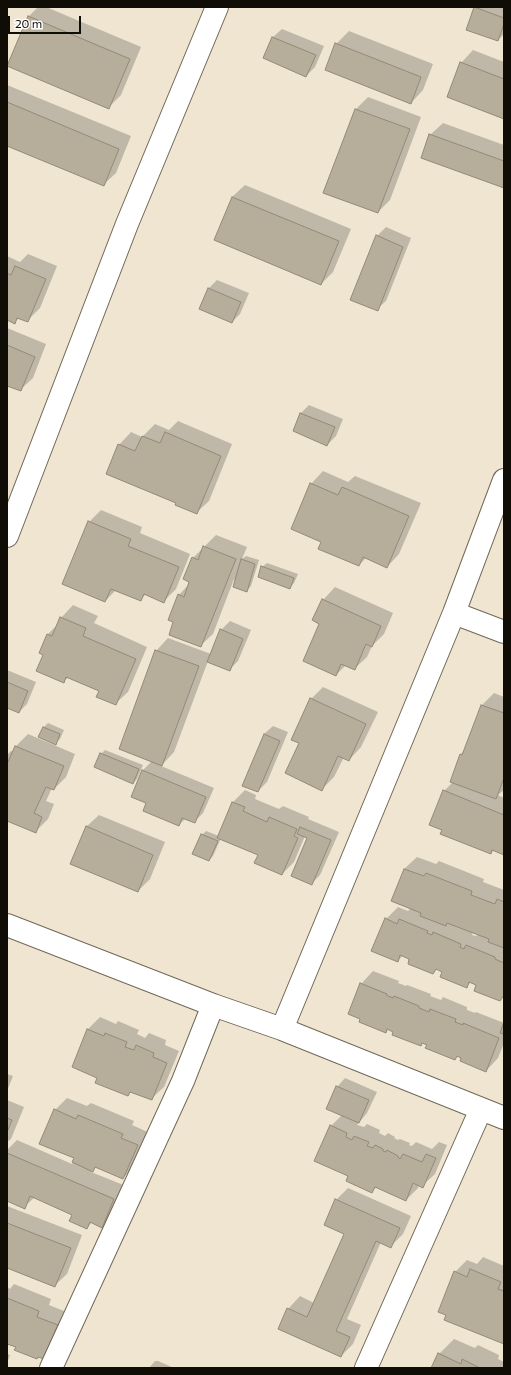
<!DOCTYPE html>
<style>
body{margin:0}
#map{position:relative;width:511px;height:1375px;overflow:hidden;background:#efe5d1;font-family:Commissioner,sans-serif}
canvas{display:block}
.frame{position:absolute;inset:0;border:8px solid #100d06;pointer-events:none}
.scale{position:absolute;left:8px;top:16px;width:73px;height:18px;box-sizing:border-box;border:2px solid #100d06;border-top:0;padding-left:5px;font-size:12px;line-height:14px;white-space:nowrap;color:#100d06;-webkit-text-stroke:3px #fff;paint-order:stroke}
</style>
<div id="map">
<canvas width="511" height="1375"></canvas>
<div class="frame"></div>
<div class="scale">20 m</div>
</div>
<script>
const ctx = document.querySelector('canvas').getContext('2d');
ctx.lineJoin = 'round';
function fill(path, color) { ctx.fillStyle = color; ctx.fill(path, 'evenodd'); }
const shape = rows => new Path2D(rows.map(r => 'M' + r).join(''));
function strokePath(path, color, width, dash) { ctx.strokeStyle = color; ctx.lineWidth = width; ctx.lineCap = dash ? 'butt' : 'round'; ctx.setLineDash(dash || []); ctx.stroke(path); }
const shadow = shape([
 [38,7,46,7,141,47,121,95,109,107,28,17],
 [475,7,504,7,504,34,498,40,475,8],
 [282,29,324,46,315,67,306,76,264,58,273,37],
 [349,31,433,64,423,90,411,103,336,44],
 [473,50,504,62,504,118,461,63],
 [7,85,131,136,116,173,103,185,7,145],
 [368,97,421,117,390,200,378,212,325,192,356,109],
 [443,123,504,145,504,187,430,135],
 [245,185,351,229,333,272,321,284,215,240,232,197],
 [386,227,411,238,386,301,377,309,377,236],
 [28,254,57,266,40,308,27,321,20,317,15,322,7,319,7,256,20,262],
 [217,280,249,293,240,314,232,322,208,289],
 [7,328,46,344,33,378,20,390,7,385],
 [309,405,343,419,336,436,327,445,294,431,301,413],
 [178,421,232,444,209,501,196,513,177,502,119,445,131,432,142,437,155,424,169,430],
 [323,471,348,482,355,476,421,503,399,554,387,567,366,558,359,565,323,541,311,484],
 [101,510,142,527,140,533,190,554,176,589,164,601,146,594,140,600,116,590,105,601,89,522],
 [216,535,247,547,242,559,246,556,259,560,251,586,247,591,234,579,213,634,200,646,175,621,179,595,189,584,193,558],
 [267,563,298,574,294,583,290,588,262,567],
 [335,587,393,613,384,634,372,646,367,657,354,669,346,665,336,675,321,623,323,600],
 [73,605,98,616,94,623,147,647,128,692,115,704,100,691,69,677,63,682,45,654,40,653,48,634,57,625,61,618],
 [230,621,251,630,238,661,230,669,208,661,174,752,161,766,214,788,203,813,194,822,186,818,179,825,148,803,143,770,152,761,156,651,168,638,211,654,221,630],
 [7,670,36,682,27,704,19,712,7,707],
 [323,687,378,712,361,747,349,760,344,757,334,777,322,789,300,743,311,699],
 [494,693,504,697,504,790,498,795,504,798,504,854,494,850,491,853,443,829,444,791,453,782,461,754,465,750,482,705],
 [48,723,64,730,60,739,55,743,40,737,44,727],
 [273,726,288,732,267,782,258,791,243,785,264,734],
 [28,734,75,754,66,777,54,789,52,788,46,801,54,804,48,819,35,832,7,820,7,755,11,751,13,752,16,746],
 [105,750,143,765,137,779,133,783,101,754],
 [245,790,256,795,255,799,279,809,283,806,309,817,308,819,339,832,320,875,312,883,308,837,305,836,294,862,282,874,259,854,221,838,213,856,209,860,202,835,206,831,219,836,233,802],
 [99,815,165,842,150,879,138,891,86,827],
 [417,857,436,864,439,861,484,879,483,882,504,890,504,996,500,1000,478,985,471,982,466,987,443,971,437,969,433,973,411,958,403,955,398,961,386,919,398,907,408,911,411,908,404,869],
 [473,932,479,934,476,936,472,935],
 [373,971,399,981,398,983,406,986,407,985,431,994,430,996,441,1000,443,997,467,1007,467,1010,475,1013,476,1012,504,1023,504,1043,498,1058,486,1071,458,1056,455,1059,428,1044,423,1042,420,1045,389,1029,386,1032,361,984],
 [100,1017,116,1024,118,1021,139,1030,137,1034,145,1038,149,1033,166,1040,165,1045,179,1051,164,1087,151,1099,132,1091,127,1095,98,1077,88,1029],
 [7,1074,13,1076,7,1091],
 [345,1078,377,1092,367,1113,357,1125,364,1127,367,1124,380,1130,379,1133,385,1136,388,1133,395,1137,394,1138,398,1140,400,1139,410,1143,409,1145,412,1146,416,1142,432,1149,439,1142,447,1145,435,1174,422,1186,419,1185,418,1188,406,1200,376,1187,372,1192,349,1175,331,1126,342,1115,337,1087],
 [67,1098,87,1106,91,1103,134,1121,132,1125,150,1133,135,1166,123,1178,96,1167,91,1172,126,1186,114,1214,102,1226,92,1222,87,1228,73,1214,35,1197,24,1207,7,1200,7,1150,17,1140,72,1164,75,1158,55,1110],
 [7,1100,24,1107,11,1139,7,1142],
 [348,1188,411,1216,403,1234,391,1246,381,1242,347,1319,361,1325,353,1344,341,1356,288,1309,300,1296,314,1303,345,1233,336,1200],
 [7,1206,82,1235,67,1274,54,1286,7,1267],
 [483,1257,504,1266,504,1343,447,1314,455,1272,467,1260,477,1264],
 [14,1284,51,1299,49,1305,69,1313,56,1345,37,1358,17,1346,7,1342,7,1287,10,1289],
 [454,1339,475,1348,478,1345,499,1355,498,1359,504,1362,503,1368,432,1368,439,1354],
 [7,1354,10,1355,7,1363],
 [155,1361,158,1361,174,1368,149,1368]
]);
const building = shape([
 [474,7,504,18,504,24,498,41,466,30,474,7],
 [28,16,130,59,109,109,7,66,28,16],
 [272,37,316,55,306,77,263,58,272,37],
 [335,43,421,77,411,104,325,70,335,43],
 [460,62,504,79,504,119,447,97,460,62],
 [7,102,119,149,104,186,7,146,7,102],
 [355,109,410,129,378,213,323,193,355,109],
 [429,134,504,161,504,188,421,158,429,134],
 [232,197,339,241,321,285,214,240,232,197],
 [376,235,403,247,378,311,350,300,376,235],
 [15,266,46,279,28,322,17,318,15,324,7,320,7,273,11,275,15,266],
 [208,288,241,302,232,323,199,309,208,288],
 [7,345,35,357,21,391,7,386,7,345],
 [300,413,335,427,327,446,293,431,300,413],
 [165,432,221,456,197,514,175,505,176,503,106,474,118,444,135,451,142,436,160,443,165,432],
 [310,483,338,495,342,487,409,516,387,568,363,557,359,566,318,549,321,542,291,529,310,483],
 [88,521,131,539,128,546,179,567,164,603,144,594,141,601,111,589,105,602,62,584,88,521],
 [203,546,236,559,201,647,169,635,173,622,168,620,178,594,184,597,189,582,183,579,192,557,198,560,203,546],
 [241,559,255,564,247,592,233,587,241,559],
 [261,566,294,578,290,589,258,577,261,566],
 [322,599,381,626,372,647,366,644,355,670,341,664,336,676,303,661,319,624,312,620,322,599],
 [60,617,86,628,83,636,136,659,116,705,96,697,99,691,66,677,64,683,36,671,43,655,39,653,47,634,52,636,60,617],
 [220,629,243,639,230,671,207,662,220,629],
 [155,650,199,666,162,766,119,749,155,650],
 [7,682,28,691,19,713,7,708,7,682],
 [310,698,366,724,349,761,338,756,322,791,285,773,299,743,291,740,310,698],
 [481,705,504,713,504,778,496,799,450,782,460,754,462,755,481,705],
 [43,727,60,734,56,745,38,737,43,727],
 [264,734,280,741,258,792,242,786,264,734],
 [15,746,64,766,54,790,46,787,34,813,42,817,36,833,7,821,7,764,15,746],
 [100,753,139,769,133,784,94,767,100,753],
 [142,770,206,797,195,823,182,818,179,826,143,811,146,803,131,797,142,770],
 [443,790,504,815,504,855,492,850,491,854,440,834,442,830,429,825,443,790],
 [232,802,245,807,243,811,267,822,269,817,297,829,294,836,298,838,282,875,254,863,258,855,217,838,232,802],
 [86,826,153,855,138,892,70,864,86,826],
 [300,827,331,840,312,885,291,876,307,838,297,834,300,827],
 [201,834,218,841,209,861,192,854,201,834],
 [404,869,424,876,426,873,472,891,471,895,495,904,497,899,504,902,504,948,488,942,489,939,447,923,446,926,420,916,421,913,391,901,404,869],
 [385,918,397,924,399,919,428,931,427,933,432,935,433,932,461,944,460,947,464,949,466,945,495,957,495,959,504,963,504,995,500,1001,474,991,476,985,469,982,467,988,440,977,442,972,436,969,433,974,408,964,409,959,400,955,398,962,371,951,385,918],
 [360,983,387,994,386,995,393,998,394,996,419,1006,419,1008,429,1012,430,1009,456,1019,455,1022,463,1025,463,1023,499,1038,486,1072,460,1061,461,1058,457,1056,455,1060,425,1048,427,1045,422,1043,421,1046,392,1035,393,1032,387,1029,386,1033,359,1022,360,1019,348,1014,360,983],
 [504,1022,504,1034,500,1033,504,1022],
 [87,1029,104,1036,105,1033,127,1042,125,1047,134,1050,136,1045,154,1053,153,1057,167,1063,152,1100,130,1092,128,1096,95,1083,97,1078,72,1067,87,1029],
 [336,1086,369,1100,359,1123,326,1109,336,1086],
 [54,1109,76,1119,78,1115,123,1134,121,1138,138,1145,123,1179,95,1167,93,1172,72,1162,74,1158,39,1144,54,1109],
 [7,1118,12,1120,7,1132,7,1118],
 [330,1125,347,1133,346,1137,352,1140,354,1136,369,1142,367,1146,373,1148,375,1145,383,1149,383,1151,386,1152,387,1150,398,1156,398,1157,400,1159,403,1154,422,1162,426,1154,436,1158,423,1188,413,1183,406,1201,375,1187,372,1193,346,1181,348,1176,314,1161,330,1125],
 [7,1153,114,1199,102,1228,90,1222,87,1229,69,1221,72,1215,30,1196,25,1209,7,1201,7,1153],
 [335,1199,400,1228,391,1248,376,1241,336,1331,350,1337,341,1357,278,1329,287,1308,307,1317,344,1234,324,1225,335,1199],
 [7,1223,71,1248,55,1287,7,1268,7,1223],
 [470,1269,501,1282,498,1289,504,1291,504,1344,444,1320,446,1315,438,1312,454,1271,467,1277,470,1269],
 [7,1298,39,1311,37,1317,58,1325,44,1359,38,1357,37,1359,14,1350,16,1347,7,1344,7,1298],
 [438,1353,461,1364,462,1359,480,1368,431,1368,438,1353]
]);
const street = shape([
 [7,536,127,224,217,7],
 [454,613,504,632],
 [7,925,213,1005,282,1029,504,1118],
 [282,1029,454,613,504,480],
 [51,1368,183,1081,213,1005],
 [366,1368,481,1109]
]);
fill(shadow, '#0003');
fill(building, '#b6ad9a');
strokePath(building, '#928977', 1);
strokePath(street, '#716857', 24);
strokePath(street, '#fff', 22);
</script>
